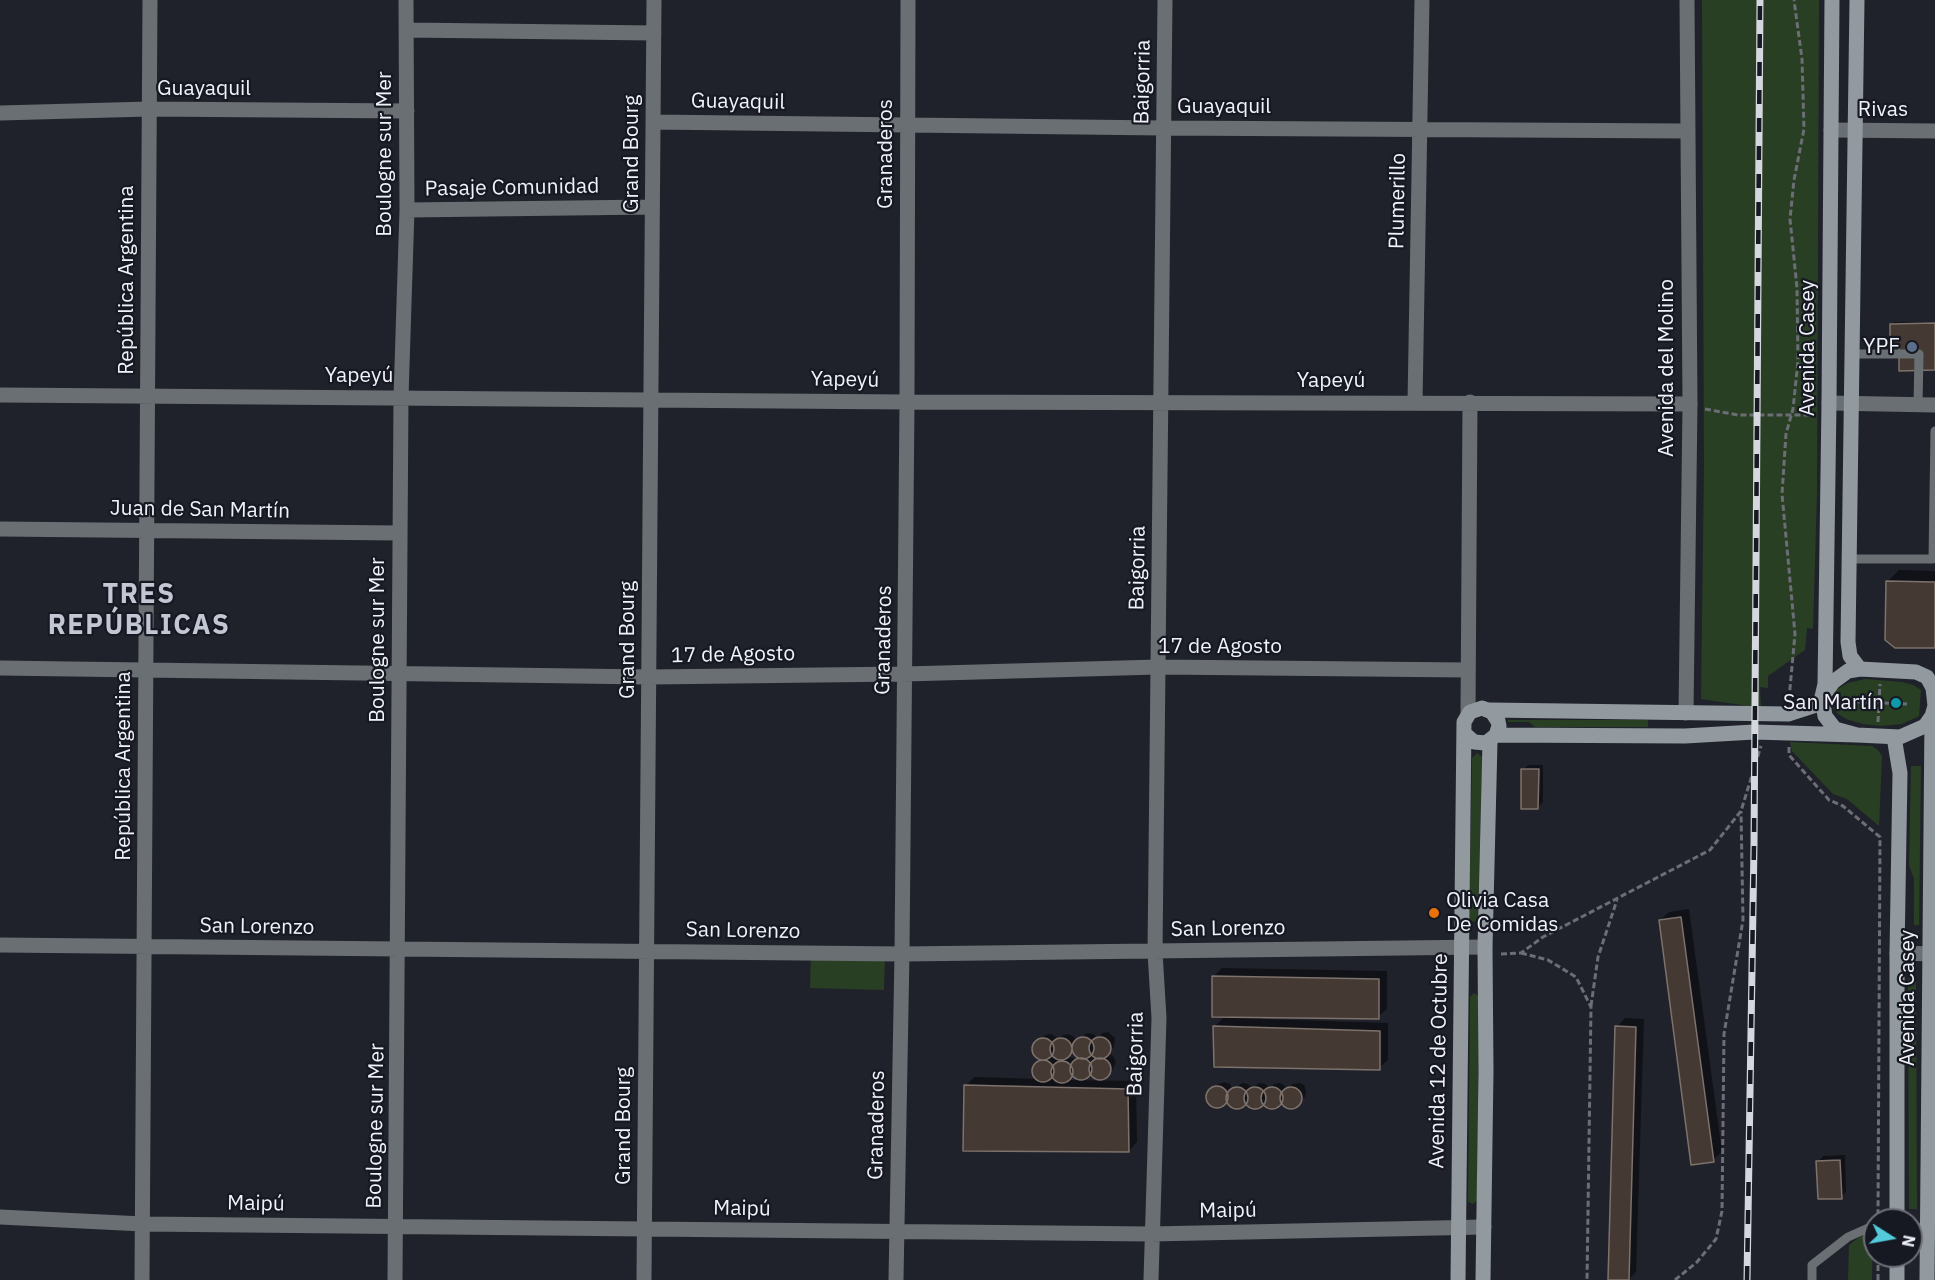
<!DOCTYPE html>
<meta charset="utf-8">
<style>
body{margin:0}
#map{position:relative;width:1935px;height:1280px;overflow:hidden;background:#20222b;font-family:"IBM Plex Sans",sans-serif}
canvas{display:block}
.north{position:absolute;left:1863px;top:1208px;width:60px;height:60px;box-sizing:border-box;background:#161822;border:2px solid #6e6f78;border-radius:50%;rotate:101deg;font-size:16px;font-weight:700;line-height:24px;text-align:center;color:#f1f2f9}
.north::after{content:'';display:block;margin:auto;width:21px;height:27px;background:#53cbdb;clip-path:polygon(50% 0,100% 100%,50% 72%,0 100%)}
</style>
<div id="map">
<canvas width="1935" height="1280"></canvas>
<div class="north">N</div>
</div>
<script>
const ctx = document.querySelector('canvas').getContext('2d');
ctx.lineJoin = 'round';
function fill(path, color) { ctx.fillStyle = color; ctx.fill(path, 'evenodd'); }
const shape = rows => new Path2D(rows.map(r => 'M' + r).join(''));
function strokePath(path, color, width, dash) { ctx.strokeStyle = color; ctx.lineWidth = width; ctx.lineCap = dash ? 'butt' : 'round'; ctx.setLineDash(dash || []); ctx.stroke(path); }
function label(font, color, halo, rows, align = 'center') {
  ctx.font = font + ' "IBM Plex Sans",sans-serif'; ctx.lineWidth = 4.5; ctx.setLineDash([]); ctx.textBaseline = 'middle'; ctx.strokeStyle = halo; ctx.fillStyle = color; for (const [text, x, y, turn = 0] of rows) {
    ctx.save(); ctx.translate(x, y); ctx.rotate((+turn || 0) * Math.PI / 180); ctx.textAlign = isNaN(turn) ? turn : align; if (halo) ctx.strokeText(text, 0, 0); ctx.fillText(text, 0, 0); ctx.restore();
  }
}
const green = shape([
 [1702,0,1819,0,1817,493,1813,629,1807,628,1805,650,1768,676,1768,688,1760,687,1761,708,1701,699,1704,468],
 [1865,679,1902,682,1913,685,1921,690,1919,716,1902,724,1881,726,1863,724,1846,719,1837,713,1831,706,1832,696,1836,690,1848,683],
 [1508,720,1648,720,1648,727,1535,727,1529,722,1508,722],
 [1790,742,1872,746,1878,750,1882,756,1879,826,1847,799,1833,794,1792,751],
 [1477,753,1482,757,1478,919,1474,922,1469,919,1472,758],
 [1911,766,1921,766,1919,925,1914,925,1914,878,1909,866],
 [811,954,885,956,884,990,810,988],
 [1908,979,1916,979,1917,1209,1909,1209],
 [1474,993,1479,996,1477,1201,1473,1204,1468,1202,1470,997],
 [1873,1234,1872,1280,1848,1280,1849,1245,1862,1235]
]);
const shadow = shape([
 [1894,322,1935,322,1935,369,1892,325],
 [1899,570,1935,571,1935,647,1887,582],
 [1528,765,1543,765,1543,802,1538,807,1523,770],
 [1689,909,1722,1152,1713,1160,1660,920,1669,912],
 [1222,968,1387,971,1387,1009,1378,1017,1262,1016,1262,1019,1388,1023,1388,1060,1379,1068,1215,1026,1225,1016,1213,977],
 [1625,1018,1644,1019,1636,1272,1628,1280,1617,1027],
 [1108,1032,1115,1038,1114,1047,1108,1053,1113,1056,1116,1062,1112,1071,1106,1076,1097,1078,1091,1073,1081,1079,1072,1074,1066,1080,1136,1081,1137,1142,1129,1151,966,1086,974,1077,1039,1079,1034,1073,1036,1065,1042,1059,1038,1057,1034,1052,1035,1046,1045,1035,1051,1034,1059,1039,1063,1035,1069,1034,1074,1037,1076,1041,1087,1033,1093,1034,1098,1038,1102,1033],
 [1074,1050,1081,1058,1077,1062,1073,1058,1066,1057],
 [1090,1051,1099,1058,1097,1060,1088,1053],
 [1050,1056,1065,1058,1059,1062],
 [1052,1075,1058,1079,1048,1079],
 [1224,1082,1230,1084,1233,1090,1242,1083,1248,1084,1252,1088,1259,1083,1265,1084,1270,1088,1274,1084,1280,1083,1288,1088,1293,1084,1299,1083,1304,1085,1306,1091,1305,1097,1291,1107,1282,1102,1272,1107,1263,1103,1255,1107,1246,1102,1237,1107,1231,1106,1227,1099,1217,1106,1211,1104,1208,1099,1210,1091,1216,1085],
 [1845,1155,1846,1192,1841,1197,1818,1162,1823,1156]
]);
const building = shape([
 [1935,323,1935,370,1899,371,1899,347,1890,347,1890,324,1935,323],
 [1886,581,1935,582,1935,648,1895,648,1885,640,1886,581],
 [1521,769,1539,769,1538,809,1521,809,1521,769],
 [1681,917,1714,1162,1691,1165,1659,920,1681,917],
 [1212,976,1379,979,1379,1019,1212,1017,1212,976],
 [1213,1026,1380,1031,1380,1070,1214,1067,1213,1026],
 [1615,1026,1636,1027,1629,1280,1608,1280,1615,1026],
 '1072 1048a11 11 0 1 1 22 0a11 11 0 1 1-22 0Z',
 '1089 1048a11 11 0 1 1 22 0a11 11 0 1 1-22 0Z',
 '1032 1049a11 11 0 1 1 22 0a11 11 0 1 1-22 0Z',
 '1050 1049a11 11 0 1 1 22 0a11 11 0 1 1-22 0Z',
 '1089 1069a11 11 0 1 1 22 0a11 11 0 1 1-22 0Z',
 '1070 1069a11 11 0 1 1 22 0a11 11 0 1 1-22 0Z',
 '1032 1071a11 11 0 1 1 22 0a11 11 0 1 1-22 0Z',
 '1051 1072a11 11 0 1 1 22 0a11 11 0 1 1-22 0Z',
 [964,1085,1128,1089,1129,1152,963,1151,964,1085],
 '1206 1097a11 11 0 1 1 22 0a11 11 0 1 1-22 0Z',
 '1261 1098a11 11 0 1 1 22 0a11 11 0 1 1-22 0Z',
 '1244 1098a11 11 0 1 1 22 0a11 11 0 1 1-22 0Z',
 '1226 1098a11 11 0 1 1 22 0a11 11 0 1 1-22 0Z',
 '1280 1098a11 11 0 1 1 22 0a11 11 0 1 1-22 0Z',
 [1840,1160,1842,1199,1818,1199,1816,1161,1840,1160]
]);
const path = shape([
 [1705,409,1738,415,1814,415],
 [1789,699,1795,634,1782,494,1786,434,1793,409,1798,361,1797,288,1790,219,1794,180,1804,129,1802,59,1794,0],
 [1838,701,1908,704],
 [1878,722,1880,684],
 [1789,747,1789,755,1829,800,1843,806,1880,837,1878,1215],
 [1521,953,1548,960,1576,977,1591,1007,1587,1280],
 [1501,954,1521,953,1543,937,1710,850,1741,811,1761,746],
 [1591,1006,1598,957,1617,900],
 [1675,1280,1697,1262,1716,1239,1722,1211,1724,1034,1743,920,1741,811],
 [1878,1280,1878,1256]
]);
const service = shape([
 [1853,354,1919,354,1918,405],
 [1849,559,1933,559,1935,431],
 [1812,1280,1812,1265,1848,1237,1875,1225]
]);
const minor = shape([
 [407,30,654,33],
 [0,113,149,109,407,111],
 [653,122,1163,128,1686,131],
 [1831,130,1935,131],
 [407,210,652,207],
 [0,395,907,402,1690,404],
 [1415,403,1422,0],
 [1829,403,1935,405],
 [0,529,400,533],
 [0,668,649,677,905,674,1158,667,1467,670],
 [1468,714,1470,402],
 [0,945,902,954,1485,947],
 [1897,953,1935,954],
 [0,1217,143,1224,1151,1234,1484,1227],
 [1911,1228,1927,1234,1935,1234],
 [142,1280,150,0],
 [395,1280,401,397,407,210,406,0],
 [644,1280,654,0],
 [896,1280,902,954,907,402,908,0],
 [1151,1280,1159,1018,1155,952,1165,0]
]);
const tertiary = shape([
 [1686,713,1690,404,1687,0]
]);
const secondary = shape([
 [1857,0,1848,642,1850,656,1860,669],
 [1860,669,1916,672,1927,677,1933,688,1935,706,1932,716,1925,726,1900,737,1857,735,1835,729,1825,716,1822,697,1833,682,1848,671,1860,669],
 [1822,697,1825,684,1829,403,1832,0],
 [1489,710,1788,714,1822,703],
 [1496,735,1685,736,1754,732,1857,735],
 [1894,737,1900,773,1897,953,1897,1220],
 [1897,1256,1897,1280],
 [1458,1280,1464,722,1470,712,1482,708,1492,712,1498,721,1499,726,1496,735,1486,743,1474,742,1465,734],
 [1483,1280,1486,1071,1485,947,1490,741],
 [1927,1280,1932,716]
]);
const rail = shape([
 [1747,1280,1754,845,1760,0]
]);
const markers = [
 [1912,347,6,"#5c6f8a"],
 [1896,703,6,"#0f9aa8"],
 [1434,913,6,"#e8710a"]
];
const streetNames = [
 ["Baigorria",1143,82,-89],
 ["Guayaquil",204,89],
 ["Guayaquil",738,102,1],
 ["Guayaquil",1224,107],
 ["Rivas",1883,110],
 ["Boulogne sur Mer",385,154,-90],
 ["Grand Bourg",632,154,-90],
 ["Granaderos",886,154,-90],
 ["Pasaje Comunidad",512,188,-1],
 ["Plumerillo",1398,201,-89],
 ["República Argentina",127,280,-90],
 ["Avenida Casey",1808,348,-90],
 ["Avenida del Molino",1667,368,-90],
 ["Yapeyú",359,376],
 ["Yapeyú",845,380,1],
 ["Yapeyú",1331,381],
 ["Juan de San Martín",200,510,1],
 ["Baigorria",1138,568,-89],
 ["Boulogne sur Mer",378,640,-90],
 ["Grand Bourg",628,640,-90],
 ["Granaderos",884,640,-89],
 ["17 de Agosto",1220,647],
 ["17 de Agosto",733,655,-1],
 ["República Argentina",124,766,-90],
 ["San Lorenzo",257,927,1],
 ["San Lorenzo",1228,929,-1],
 ["San Lorenzo",743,931,1],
 ["Avenida Casey",1908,998,-90],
 ["Baigorria",1136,1054,-89],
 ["Avenida 12 de Octubre",1439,1061,-89],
 ["Granaderos",877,1125,-89],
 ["Boulogne sur Mer",376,1126,-89],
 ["Grand Bourg",624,1126,-90],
 ["Maipú",256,1204,1],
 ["Maipú",742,1209,1],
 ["Maipú",1228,1211,-1]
];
const poiNames = [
 ["YPF",1900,347],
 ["San Martín",1884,703],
 ["Olivia Casa",1446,901,"left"],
 ["De Comidas",1446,925,"left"]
];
const districtNames = [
 ["TRES",139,595],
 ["REPÚBLICAS",139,626]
];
fill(green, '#293f24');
fill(shadow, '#0007');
fill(building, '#443933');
strokePath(building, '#7e726c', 1.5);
strokePath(path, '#6c6d76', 3, [6, 3]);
strokePath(service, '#696f72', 9);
strokePath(minor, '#696f72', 15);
strokePath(tertiary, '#696f72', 15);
strokePath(secondary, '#929aa0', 15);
strokePath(rail, '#d5d7de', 7);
strokePath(rail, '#161822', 4.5, [14]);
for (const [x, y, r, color] of markers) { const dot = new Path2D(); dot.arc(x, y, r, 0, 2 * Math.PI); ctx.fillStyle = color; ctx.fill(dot); strokePath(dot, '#161822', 2); }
label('21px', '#f1f2f9', '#161822', streetNames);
label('21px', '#f1f2f9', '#161822', poiNames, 'right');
ctx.letterSpacing = '1.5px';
label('bold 27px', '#c3c6d3', '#161822', districtNames);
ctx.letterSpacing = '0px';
</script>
